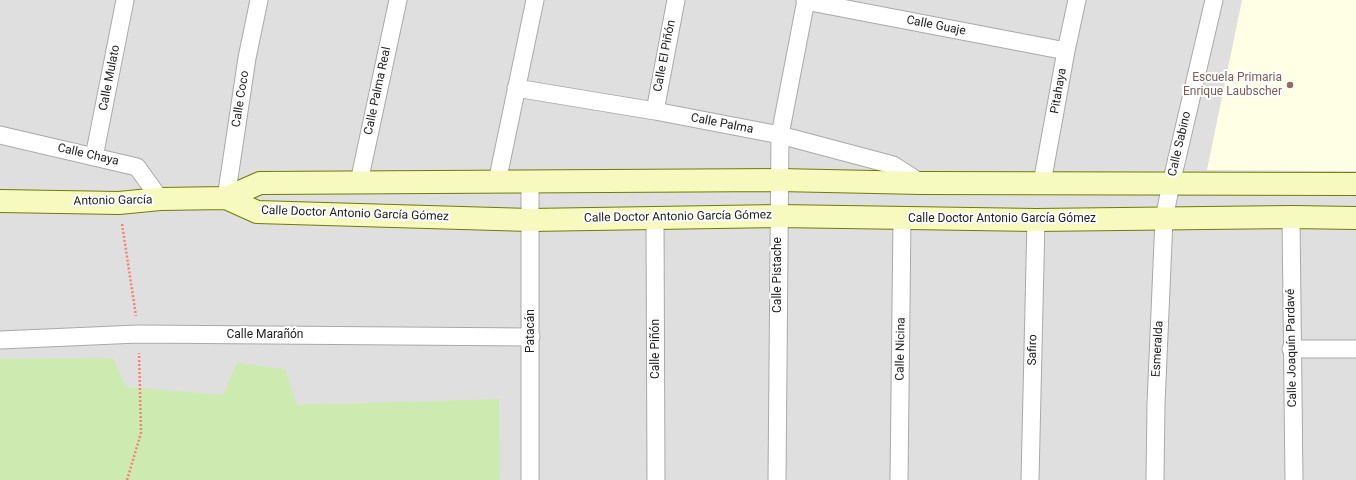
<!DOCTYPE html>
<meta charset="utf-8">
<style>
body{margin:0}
canvas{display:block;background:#f2efe9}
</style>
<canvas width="1356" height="480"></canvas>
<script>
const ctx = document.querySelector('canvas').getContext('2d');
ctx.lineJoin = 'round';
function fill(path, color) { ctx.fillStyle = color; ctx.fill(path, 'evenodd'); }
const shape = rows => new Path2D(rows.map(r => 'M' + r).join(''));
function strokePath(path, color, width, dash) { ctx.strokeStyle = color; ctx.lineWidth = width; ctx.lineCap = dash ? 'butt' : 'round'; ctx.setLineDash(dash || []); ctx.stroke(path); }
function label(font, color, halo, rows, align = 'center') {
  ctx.font = font + ' Roboto,sans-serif'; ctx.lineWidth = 4; ctx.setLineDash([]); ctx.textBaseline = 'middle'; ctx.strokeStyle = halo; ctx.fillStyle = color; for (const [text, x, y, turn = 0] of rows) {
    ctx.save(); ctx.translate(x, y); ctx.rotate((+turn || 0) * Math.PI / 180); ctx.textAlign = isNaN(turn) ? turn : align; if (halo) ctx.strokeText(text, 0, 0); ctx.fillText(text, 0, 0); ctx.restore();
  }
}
const residential = shape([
 [0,0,1356,0,1356,480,0,480]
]);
const education = shape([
 [1242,0,1356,0,1356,171,1207,170]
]);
const grass = shape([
 [113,358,126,387,223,395,237,363,285,369,297,405,499,399,500,480,0,480,0,359]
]);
const path = shape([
 [122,224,136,316],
 [127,480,141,433,139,353]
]);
const street = shape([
 [805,1,1066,51],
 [516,88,655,111,780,135,893,165,921,183],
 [655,111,676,0],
 [0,135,137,167,160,199],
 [94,157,125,0],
 [359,182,398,0],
 [497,182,535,0],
 [530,182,530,480],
 [1042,183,1066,51,1077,0],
 [226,198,247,58,259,0],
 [655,217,656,480],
 [1291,217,1294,480],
 [0,340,138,334,531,337],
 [1291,349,1356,349],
 [777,480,780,135,806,0],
 [899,480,902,219],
 [1030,480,1036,220],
 [1155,480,1156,404,1164,219,1171,184,1214,0]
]);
const secondary = shape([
 [226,198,257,212,530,220,779,216,1036,220,1291,217,1356,218],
 [0,201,119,203,160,199,226,198,260,183,779,180,921,183,1356,184]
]);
const markers = [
 [1290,85,4,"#8d6e63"]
];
const streetNames = [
 ["Calle Guaje",936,26,11],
 ["Calle El Piñón",665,56,-79],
 ["Calle Mulato",110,78,-79],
 ["Calle Palma Real",378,91,-78],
 ["Pitahaya",1059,91,-80],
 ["Calle Coco",241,99,-81],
 ["Calle Palma",722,124,11],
 ["Calle Sabino",1180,144,-77],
 ["Calle Chaya",88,155,13],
 ["Antonio García",113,201,-1],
 ["Calle Doctor Antonio García Gómez",355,214,2],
 ["Calle Doctor Antonio García Gómez",678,217,-1],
 ["Calle Doctor Antonio García Gómez",1002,219],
 ["Calle Pistache",778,275,-90],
 ["Patacán",531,331,-90],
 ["Calle Marañón",265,335],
 ["Calle Joaquín Pardavé",1292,348,-91],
 ["Calle Piñón",656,349,-90],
 ["Calle Nicina",901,349,-89],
 ["Esmeralda",1158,349,-87],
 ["Safiro",1033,350,-89]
];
const educationNames = [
 ["Escuela Primaria",1282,78],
 ["Enrique Laubscher",1282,92]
];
fill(residential, '#e0dfdf');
fill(education, '#ffffe5');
fill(grass, '#cdebb0');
strokePath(street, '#a9a9a9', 19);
strokePath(secondary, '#707d05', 24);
strokePath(path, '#fa8072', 2.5, [2, 2]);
strokePath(street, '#fff', 17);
strokePath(secondary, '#f7fabf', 22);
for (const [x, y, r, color] of markers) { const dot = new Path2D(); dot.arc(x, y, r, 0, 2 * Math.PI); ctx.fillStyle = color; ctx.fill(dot); strokePath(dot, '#fff', 1.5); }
label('12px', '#222', '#fff', streetNames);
label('12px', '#785e54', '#fff', educationNames, 'right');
</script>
